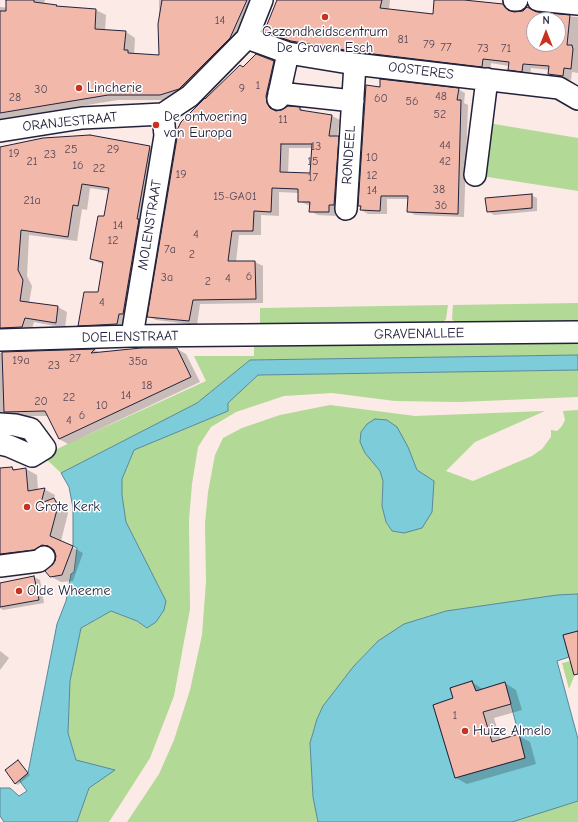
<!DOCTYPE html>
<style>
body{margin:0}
#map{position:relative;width:578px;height:822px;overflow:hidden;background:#fbeae6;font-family:"Comic Neue",sans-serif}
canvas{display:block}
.north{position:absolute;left:526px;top:12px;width:40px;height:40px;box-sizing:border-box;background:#fff;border:1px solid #a7a7b1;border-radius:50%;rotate:0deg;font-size:11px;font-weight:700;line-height:16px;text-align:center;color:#22223b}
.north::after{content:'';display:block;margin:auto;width:14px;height:18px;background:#c8321e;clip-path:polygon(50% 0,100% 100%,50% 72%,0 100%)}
</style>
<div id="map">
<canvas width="578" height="822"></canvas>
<div class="north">N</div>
</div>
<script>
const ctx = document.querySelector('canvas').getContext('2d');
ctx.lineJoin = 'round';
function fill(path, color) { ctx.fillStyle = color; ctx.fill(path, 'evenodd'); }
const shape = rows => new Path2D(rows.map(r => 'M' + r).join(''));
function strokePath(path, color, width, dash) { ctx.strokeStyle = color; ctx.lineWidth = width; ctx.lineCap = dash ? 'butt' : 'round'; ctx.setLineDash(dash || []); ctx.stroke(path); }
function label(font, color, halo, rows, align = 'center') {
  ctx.font = font + ' "Comic Neue",sans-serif'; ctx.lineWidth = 3; ctx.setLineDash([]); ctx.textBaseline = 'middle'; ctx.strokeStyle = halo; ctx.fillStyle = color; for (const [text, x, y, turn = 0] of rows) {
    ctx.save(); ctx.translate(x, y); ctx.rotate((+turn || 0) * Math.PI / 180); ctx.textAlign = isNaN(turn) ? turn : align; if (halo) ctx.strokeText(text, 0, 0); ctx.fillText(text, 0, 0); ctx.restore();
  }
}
const green = shape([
 [482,122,578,138,578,191,475,175],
 [578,303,578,327,460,329,452,319,453,305],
 [448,305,446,319,437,330,260,331,260,308],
 [254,338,578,338,578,355,250,360,197,403,61,473,44,457,61,447,206,381,194,356,254,356],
 [578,370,578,397,459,402,395,401,332,393,284,396,236,412,211,427,198,447,192,484,189,520,190,609,174,696,150,758,109,822,77,822,89,788,76,761,68,733,70,681,81,628,111,611,136,621,147,628,166,601,126,522,122,495,122,479,134,450,228,411,227,403,258,375],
 [330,405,415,416,545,411,475,442,446,471,473,481,532,456,542,449,551,437,551,430,557,431,562,426,565,420,563,411,578,410,578,594,557,595,446,611,422,618,378,641,353,667,323,706,317,719,310,743,313,797,318,822,127,822,159,774,174,740,190,690,202,635,206,582,205,523,208,492,215,455,223,438,242,428,280,415],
 [408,447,417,470,434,481,404,533,392,531,386,523,382,506,383,481,380,471],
 [576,660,575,674,569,689,562,663],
 [578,801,578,822,512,822,551,809]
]);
const water = shape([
 [578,355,578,370,258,375,228,403,228,411,134,450,122,479,122,495,126,522,166,601,164,610,156,622,147,628,137,621,111,611,81,628,70,681,68,733,76,760,115,770,89,788,77,822,4,822,0,816,0,788,10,788,19,796,27,791,19,780,28,773,57,624,66,601,71,574,74,572,77,548,73,546,73,508,69,487,61,473,197,403,250,360,578,355],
 [375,419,387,420,397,427,408,447,417,470,434,481,432,512,422,528,404,533,392,531,386,522,382,506,383,481,380,471,365,453,360,442,361,432,367,424,375,419],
 [578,594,578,631,563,635,569,657,557,661,578,739,578,801,512,822,318,822,313,797,310,743,317,719,323,706,353,667,378,641,404,624,446,611,557,595,578,594],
 [472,681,476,691,505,682,525,758,455,778,433,705,453,698,450,688,472,681]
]);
const shadow = shape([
 [5,0,45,0,44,4,56,6,66,11,79,9,96,10,106,15,105,31,126,32,135,38,134,55,160,56,159,0,257,0,240,43,170,100,118,100,0,119,0,7,11,8],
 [279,0,390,0,389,10,433,15,435,0,451,0,503,5,513,13,578,17,578,73,572,72,571,80,557,78,549,74,550,70,531,68,530,76,517,74,509,69,509,66,491,63,490,71,366,56,300,45,266,31],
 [534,20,558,20,558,44,534,44],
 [274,62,281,66,274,107,276,112,300,108,306,112,332,116,340,120,337,137,346,141,336,216,318,215,310,211,310,206,299,201,299,193,279,192,279,216,261,215,261,235,239,235,236,262,255,262,263,266,263,303,200,304,197,325,156,320,148,316,244,68],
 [289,148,313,148,311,174,288,174],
 [380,88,458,89,465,93,464,103,468,105,464,217,415,215,408,211,408,199,387,199,387,214,368,214,361,210,362,206,359,205],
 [149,147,158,152,126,329,88,330,80,325,99,293,104,265,91,259,105,218,110,191,90,188,87,210,82,209,77,241,29,235,27,276,32,286,29,303,58,307,67,312,65,328,34,322,31,332,0,338,0,148],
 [531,195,537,198,537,211,494,215,488,211],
 [177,349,186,354,200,382,68,444,59,439,49,416,1,416,0,420,0,353,95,350,100,353],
 [12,468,16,470,26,469,37,475,38,490,44,489,55,495,54,499,65,506,68,513,61,541,83,553,73,581,61,582,50,576,56,562,57,555,55,551,45,555,0,561,0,469],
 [34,577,40,580,44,603,3,610,0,608,0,584],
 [0,651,9,658,0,670],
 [472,682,484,690,505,683,516,690,522,710,494,718,501,741,519,736,530,742,536,764,467,784,456,778,454,699],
 [20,763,30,775,18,785,15,783]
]);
const building = shape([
 [6,0,34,0,34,2,57,5,56,6,96,9,95,29,126,31,124,50,128,50,128,53,159,55,158,24,162,0,247,0,230,38,179,89,160,95,108,95,0,113,0,11,6,11,6,0],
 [277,0,382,0,380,8,433,14,434,0,464,0,503,4,508,10,514,12,523,11,527,7,537,12,570,15,567,45,572,45,573,49,571,69,564,68,563,76,548,74,549,66,523,64,522,72,508,70,509,62,483,59,482,67,357,52,291,41,264,32,277,0],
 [534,20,558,20,558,44,534,44,534,20],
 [256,54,274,61,266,96,267,103,270,108,276,111,281,110,288,106,300,107,300,110,332,115,329,136,339,136,334,205,329,205,329,212,309,212,310,202,298,202,298,189,272,188,271,212,254,211,253,231,232,231,228,261,255,261,256,299,193,300,189,321,147,317,177,138,177,130,181,122,205,98,205,99,240,65,243,67,256,54],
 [281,144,312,144,310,173,280,172,281,144],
 [380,79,459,88,457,100,461,100,458,214,407,212,408,196,381,196,380,211,360,210,361,206,358,206,366,85,380,87,380,79],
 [90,135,150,146,137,219,139,219,123,314,119,314,117,324,78,326,84,292,98,292,103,262,90,259,98,216,104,216,109,188,82,184,78,206,73,205,68,237,21,230,18,270,23,280,20,301,58,306,56,323,25,318,22,327,0,328,0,147,43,138,90,135],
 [532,194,532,208,487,212,485,198,532,194],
 [141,348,177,348,191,377,59,439,45,411,4,412,2,352,95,349,91,353,141,348],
 [12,467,13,470,26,468,28,491,45,488,41,503,54,498,58,506,50,536,73,546,62,575,50,577,45,571,55,561,56,556,54,550,48,546,42,545,34,550,0,554,0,468,12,467],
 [34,576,39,600,0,607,0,583,34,576],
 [578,631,578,674,574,675,563,635,578,631],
 [472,681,476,691,505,682,511,704,483,712,492,742,519,734,525,758,455,778,433,705,453,698,450,688,472,681],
 [18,760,28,773,15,784,5,770,18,760]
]);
const minor = shape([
 [514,0,517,0],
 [538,0,578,4],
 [247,38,288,53,355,64,346,209],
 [355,64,559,88,578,99],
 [279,93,353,101],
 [278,99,288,53],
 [0,131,82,118,163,114,190,96,247,38,262,0],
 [475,175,487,79],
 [132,336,165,136,163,114],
 [0,340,132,336,578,332],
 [0,424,15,425,31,429,45,448,32,456,9,446,0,444],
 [0,566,39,561,44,557]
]);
const markers = [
 [325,17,4,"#c8321e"],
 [79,88,4,"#c8321e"],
 [156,125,4,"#c8321e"],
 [27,507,4,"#c8321e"],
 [19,591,4,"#c8321e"],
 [465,731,4,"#c8321e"]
];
const numberNames = [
 ["14",220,21],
 ["81",403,40],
 ["79",429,45],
 ["77",446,48],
 ["73",483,49],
 ["71",506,49],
 ["1",258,86],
 ["9",242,89],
 ["30",41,90],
 ["48",441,97],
 ["28",15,98],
 ["60",381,99],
 ["56",412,102],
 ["52",440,115],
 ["11",283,120],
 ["44",445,146],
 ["13",316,147],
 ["25",71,150],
 ["29",113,150],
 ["19",14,154],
 ["23",50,155],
 ["10",372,158],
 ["21",32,162],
 ["15",313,162],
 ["42",445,162],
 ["16",78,166],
 ["22",99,169],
 ["19",181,175],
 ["12",372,176],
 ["17",313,178],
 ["38",439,190],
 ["14",372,191],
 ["15-GA01",235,197],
 ["21a",32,201],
 ["36",441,206],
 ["14",118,226],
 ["4",196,235],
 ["12",113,241],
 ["7a",170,250],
 ["2",192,255],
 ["6",249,277],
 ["3a",167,278],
 ["4",228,279],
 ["2",208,282],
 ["4",102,303],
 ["27",75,359],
 ["19a",21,361],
 ["35a",138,362],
 ["23",54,366],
 ["18",147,386],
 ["14",126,396],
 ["22",69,398],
 ["20",41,402],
 ["10",102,406],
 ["6",82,416],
 ["4",69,421],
 ["1",455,716]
];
const poiNames = [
 ["Gezondheidscentrum",325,32,"center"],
 ["De Graven Esch",325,48,"center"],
 ["Lincherie",87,88],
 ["De ontvoering",164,117],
 ["van Europa",164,133],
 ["Grote Kerk",35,507],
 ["Olde Wheeme",27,591],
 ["Huize Almelo",473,731]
];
const streetNames = [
 ["OOSTERES",421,71,7],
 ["ORANJESTRAAT",70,122,-6],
 ["RONDEEL",349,155,-86],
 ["MOLENSTRAAT",150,225,-81],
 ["GRAVENALLEE",419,334,-1],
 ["DOELENSTRAAT",130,337,-1]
];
fill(green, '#b2d995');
fill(water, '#7dccda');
strokePath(water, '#59889a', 1);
fill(shadow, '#0003');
fill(building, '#f2b8aa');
strokePath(building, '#22223b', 1);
strokePath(minor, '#22223b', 24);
strokePath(minor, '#fff', 21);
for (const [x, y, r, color] of markers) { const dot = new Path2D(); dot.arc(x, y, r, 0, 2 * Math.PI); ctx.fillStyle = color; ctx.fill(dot); strokePath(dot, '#fff', 1.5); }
label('12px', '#564857', null, numberNames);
label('14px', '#22223b', '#fff', poiNames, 'left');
label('14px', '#22223b', '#fff', streetNames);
</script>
